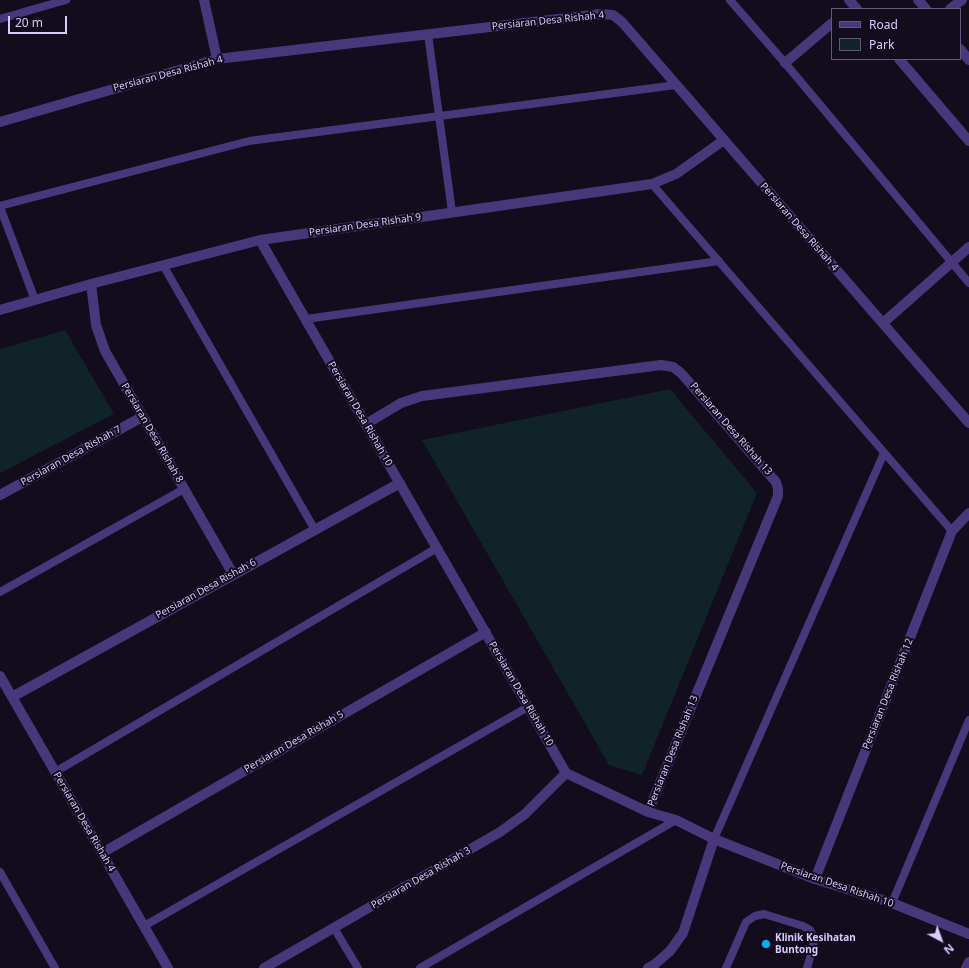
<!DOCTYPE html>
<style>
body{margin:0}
#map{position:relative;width:969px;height:968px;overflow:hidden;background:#120c1d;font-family:"Noto Sans",sans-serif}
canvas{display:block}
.legend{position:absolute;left:831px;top:8px;width:130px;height:52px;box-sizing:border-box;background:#120c1d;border:1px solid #625877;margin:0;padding:5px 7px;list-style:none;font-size:12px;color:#dacafe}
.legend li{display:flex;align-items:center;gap:8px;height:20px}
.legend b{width:20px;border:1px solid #625877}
.north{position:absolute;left:921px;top:920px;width:40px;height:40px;-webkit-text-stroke:3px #120c1d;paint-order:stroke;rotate:139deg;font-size:11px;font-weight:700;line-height:16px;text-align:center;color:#dacafe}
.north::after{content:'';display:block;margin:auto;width:14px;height:18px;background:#dacafe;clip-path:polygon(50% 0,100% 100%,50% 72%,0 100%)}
.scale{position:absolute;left:8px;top:16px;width:59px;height:18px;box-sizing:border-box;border:2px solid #dacafe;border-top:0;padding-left:5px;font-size:12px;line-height:14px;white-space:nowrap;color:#dacafe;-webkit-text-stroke:3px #120c1d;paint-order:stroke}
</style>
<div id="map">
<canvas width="969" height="968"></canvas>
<ul class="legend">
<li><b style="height:5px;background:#48387b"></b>Road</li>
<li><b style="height:11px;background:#102327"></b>Park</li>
</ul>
<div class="north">N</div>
<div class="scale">20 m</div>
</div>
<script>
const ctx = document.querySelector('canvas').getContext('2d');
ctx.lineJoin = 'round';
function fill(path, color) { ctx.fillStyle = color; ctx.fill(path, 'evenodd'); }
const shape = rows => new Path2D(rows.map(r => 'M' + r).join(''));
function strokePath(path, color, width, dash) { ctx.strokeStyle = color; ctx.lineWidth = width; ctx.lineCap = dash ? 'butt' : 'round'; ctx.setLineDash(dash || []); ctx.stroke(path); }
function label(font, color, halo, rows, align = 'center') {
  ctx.font = font + ' "Noto Sans",sans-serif'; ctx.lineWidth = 4; ctx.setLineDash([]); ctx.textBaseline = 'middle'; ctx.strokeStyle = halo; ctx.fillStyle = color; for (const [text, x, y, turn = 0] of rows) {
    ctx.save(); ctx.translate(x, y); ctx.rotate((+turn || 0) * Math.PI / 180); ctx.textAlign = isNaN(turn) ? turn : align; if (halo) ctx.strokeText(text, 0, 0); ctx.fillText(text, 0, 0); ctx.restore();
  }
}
const green = shape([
 [65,330,114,414,0,473,0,349],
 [670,389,757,493,642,775,609,765,422,440]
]);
const lane = shape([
 [730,0,785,63,969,283],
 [0,19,66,0],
 [428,34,452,212],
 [652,184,952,531],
 [0,206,249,141,676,85],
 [0,207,35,300],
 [163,265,315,530],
 [306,319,719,261],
 [0,592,184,489],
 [55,772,437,548],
 [714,839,884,453],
 [0,872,55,968],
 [892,903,969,720],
 [144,926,528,707],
 [334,928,358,968],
 [420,968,676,820],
 [726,968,746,922,755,916,764,914,803,926,810,930,814,937,813,947,807,968]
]);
const street = shape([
 [204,0,217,59],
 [849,0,857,9],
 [918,0,926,9],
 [950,9,962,0],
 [960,49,969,60],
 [899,59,969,141],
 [785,63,832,23],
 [0,122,217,59,601,14,613,15,622,22,969,423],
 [260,240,566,773,648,812,676,820,714,839,815,879,892,903,969,934],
 [91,284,96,325,105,351,233,574],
 [0,310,91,284,260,240,652,184,676,174,724,140],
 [883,323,969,247],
 [366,424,401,403,422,396,661,365,673,367,681,373,776,482,778,489,778,496,648,812],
 [0,495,142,417],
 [0,676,168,968],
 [12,697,400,483],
 [102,853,486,632],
 [815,879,952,531,969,513],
 [264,968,500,832,525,814,566,773],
 [648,968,655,964,670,951,683,933,714,839],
 [966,968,969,962]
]);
const markers = [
 [766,944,5,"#06a9ed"]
];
const streetNames = [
 ["Persiaran Desa Rishah 4",548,21,-6],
 ["Persiaran Desa Rishah 4",168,74,-15],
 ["Persiaran Desa Rishah 9",365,225,-8],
 ["Persiaran Desa Rishah 4",799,227,49],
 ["Persiaran Desa Rishah 10",360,414,60],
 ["Persiaran Desa Rishah 13",731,429,49],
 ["Persiaran Desa Rishah 8",152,433,60],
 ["Persiaran Desa Rishah 7",71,456,-29],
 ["Persiaran Desa Rishah 6",206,589,-29],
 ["Persiaran Desa Rishah 10",521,694,60],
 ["Persiaran Desa Rishah 12",888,694,-68],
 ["Persiaran Desa Rishah 5",294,742,-30],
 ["Persiaran Desa Rishah 13",673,751,-68],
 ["Persiaran Desa Rishah 4",84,822,60],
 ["Persiaran Desa Rishah 3",421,878,-30],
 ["Persiaran Desa Rishah 10",837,885,19]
];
const poiNames = [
 ["Klinik Kesihatan",775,938],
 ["Buntong",775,950]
];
fill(green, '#102327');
strokePath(lane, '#48387b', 8);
strokePath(street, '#48387b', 10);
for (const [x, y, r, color] of markers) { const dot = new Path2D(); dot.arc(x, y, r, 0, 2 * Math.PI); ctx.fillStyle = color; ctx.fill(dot); strokePath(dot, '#120c1d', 1.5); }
label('10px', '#dacafe', '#120c1d', streetNames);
label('bold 10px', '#dacafe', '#120c1d', poiNames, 'left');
</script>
